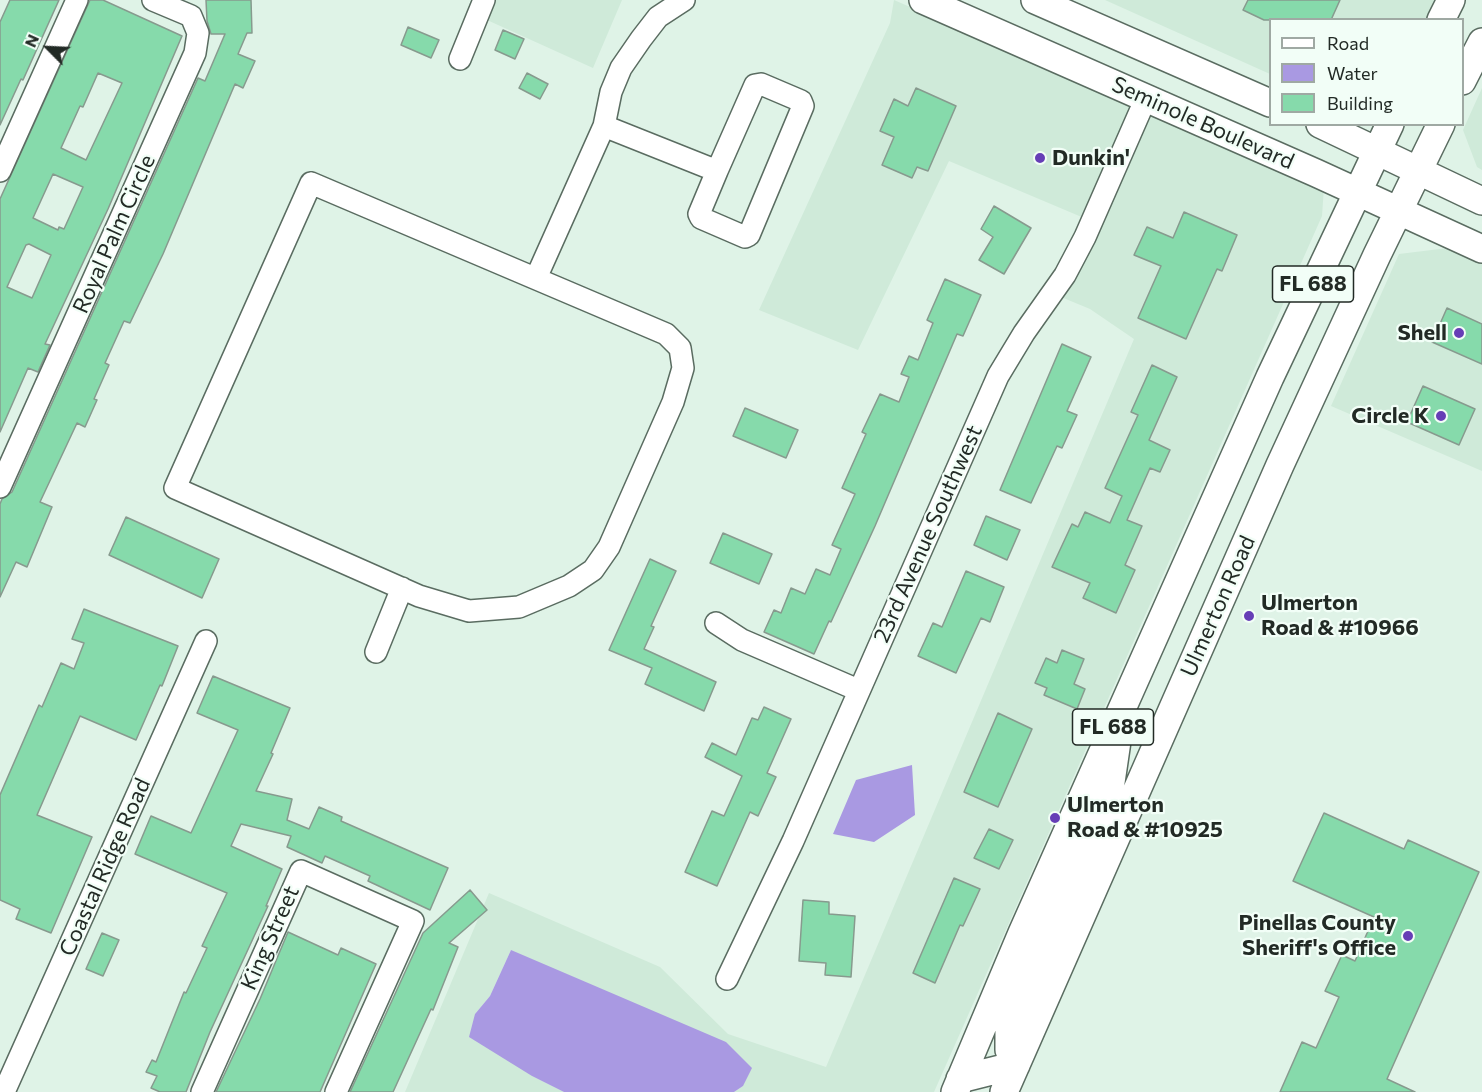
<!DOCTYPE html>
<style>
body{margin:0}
#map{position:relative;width:1482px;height:1092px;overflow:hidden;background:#dff3e7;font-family:Commissioner,sans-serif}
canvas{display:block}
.legend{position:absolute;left:1269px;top:18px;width:195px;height:108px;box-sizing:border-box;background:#f2fef7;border:2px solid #9fa9a3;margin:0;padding:8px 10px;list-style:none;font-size:18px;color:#222a25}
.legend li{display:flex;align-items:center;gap:12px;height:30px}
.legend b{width:30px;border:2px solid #9fa9a3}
.north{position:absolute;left:18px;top:18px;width:60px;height:60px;-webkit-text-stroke:4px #f2fef7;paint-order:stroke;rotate:294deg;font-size:16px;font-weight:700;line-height:24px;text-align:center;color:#222a25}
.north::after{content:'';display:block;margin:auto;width:21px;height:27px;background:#222a25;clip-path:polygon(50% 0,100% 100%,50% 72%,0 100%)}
</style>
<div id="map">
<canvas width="1482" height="1092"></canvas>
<ul class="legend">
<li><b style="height:8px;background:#fff"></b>Road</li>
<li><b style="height:16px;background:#a999e2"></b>Water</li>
<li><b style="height:16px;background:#86daab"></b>Building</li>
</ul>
<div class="north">N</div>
</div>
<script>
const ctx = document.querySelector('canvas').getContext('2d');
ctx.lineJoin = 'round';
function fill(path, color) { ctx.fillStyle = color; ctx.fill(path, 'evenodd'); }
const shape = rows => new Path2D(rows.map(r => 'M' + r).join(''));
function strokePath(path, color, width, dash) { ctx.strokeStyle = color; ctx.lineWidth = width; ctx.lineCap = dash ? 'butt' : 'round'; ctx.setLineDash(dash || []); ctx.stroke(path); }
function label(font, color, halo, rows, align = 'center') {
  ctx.font = font + ' Commissioner,sans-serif'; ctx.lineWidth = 4.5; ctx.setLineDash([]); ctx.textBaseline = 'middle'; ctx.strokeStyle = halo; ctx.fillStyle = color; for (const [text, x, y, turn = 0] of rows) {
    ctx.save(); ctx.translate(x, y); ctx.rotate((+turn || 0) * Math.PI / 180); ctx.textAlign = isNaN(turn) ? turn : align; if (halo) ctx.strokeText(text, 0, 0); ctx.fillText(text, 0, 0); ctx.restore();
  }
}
const built = shape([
 [495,0,622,0,593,68,487,20],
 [894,0,1133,104,1084,218,949,161,858,350,759,310,890,23],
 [1105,0,1435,0,1426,19,1270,20,1270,74],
 [1482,88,1482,170,1477,167,1463,130],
 [1151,112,1324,187,1322,216,934,1092,734,1092,743,1086,511,950,490,996,475,1014,532,1076,564,1092,405,1092,489,893,660,967,728,1034,826,1067,1134,339,1090,309,1061,297],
 [1456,247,1482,259,1482,471,1331,406,1399,254]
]);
const water = shape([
 [912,765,915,815,874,842,833,834,856,780],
 [511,950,726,1042,752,1068,743,1086,734,1092,564,1092,532,1076,469,1037,475,1014,490,996]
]);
const building = shape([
 [10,0,59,0,23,80,21,79,0,125,0,22,10,0],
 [90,0,103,0,182,36,108,209,45,344,50,345,38,372,28,368,0,432,0,199,90,0],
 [98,73,122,83,86,160,61,148,80,106,83,107,98,73],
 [53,174,83,187,64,229,59,227,58,230,33,218,53,174],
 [29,244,51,255,32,298,7,287,26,245,29,244],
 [206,0,251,0,252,33,247,33,238,54,255,61,243,88,235,84,163,254,130,323,124,321,105,363,109,365,94,399,97,400,85,427,77,423,40,502,52,507,27,567,16,562,0,597,0,504,2,499,12,492,198,78,205,81,225,34,211,34,207,21,206,0],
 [1248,0,1340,0,1331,20,1264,20,1243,10,1248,0],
 [408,27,439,40,431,58,401,45,408,27],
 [503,30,524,39,515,59,495,50,503,30],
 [527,73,548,84,540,99,519,88,527,73],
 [916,88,956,106,928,171,917,167,912,178,882,165,894,137,880,131,894,99,908,106,916,88],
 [994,206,1031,228,1004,274,979,260,993,237,981,229,994,206],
 [1184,212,1237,235,1222,271,1217,269,1186,339,1138,318,1161,266,1134,255,1147,227,1173,238,1184,212],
 [945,279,981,295,963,336,957,334,875,526,831,622,829,621,814,654,764,632,774,610,781,613,791,588,805,594,816,569,830,575,841,549,832,545,855,494,842,488,866,434,862,432,880,394,899,402,909,377,901,374,909,356,918,360,933,323,927,320,945,279],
 [1447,308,1482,324,1482,364,1432,342,1447,308],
 [1062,344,1091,357,1067,411,1077,415,1062,448,1057,446,1031,503,1000,490,1062,344],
 [1152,365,1177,377,1149,440,1170,450,1160,472,1150,468,1127,520,1142,526,1125,565,1135,570,1116,613,1083,598,1090,583,1052,567,1072,524,1078,527,1085,512,1110,523,1122,496,1105,488,1138,415,1131,412,1152,365],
 [1423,386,1475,409,1459,445,1407,422,1423,386],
 [745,408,798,430,786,458,733,436,745,408],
 [986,516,1020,530,1007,560,974,545,986,516],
 [126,517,219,559,202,598,109,555,126,517],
 [723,533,772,554,759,584,710,563,723,533],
 [650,559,676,571,651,626,654,627,644,649,716,682,704,711,645,684,652,668,609,650,650,559],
 [966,571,1004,587,990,622,981,618,956,673,918,656,933,623,942,627,966,571],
 [84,609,178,646,162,686,160,685,136,740,80,716,37,815,92,837,51,933,16,919,20,909,0,900,0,795,39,705,42,707,61,663,74,669,84,643,72,639,84,609],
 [1062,650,1084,659,1074,684,1085,689,1077,709,1044,695,1047,688,1035,683,1046,658,1057,663,1062,650],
 [213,676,290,708,271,753,273,754,256,791,292,799,287,820,309,829,319,807,342,817,341,821,448,868,430,910,368,881,370,876,325,856,322,863,287,847,291,836,241,824,231,846,282,869,266,906,268,906,210,1032,186,1092,160,1092,151,1088,157,1076,146,1072,152,1060,156,1062,184,992,186,993,207,948,202,946,227,893,135,854,151,816,191,833,238,730,197,713,213,676],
 [764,707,791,719,767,773,776,777,758,816,750,812,717,886,685,872,712,811,724,816,742,776,705,757,712,743,736,755,752,718,758,720,764,707],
 [998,713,1032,729,998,807,964,792,998,713],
 [1324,813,1404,849,1408,840,1479,872,1387,1079,1415,1092,1280,1092,1302,1042,1316,1048,1339,997,1325,991,1342,955,1355,961,1374,917,1293,881,1324,813],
 [989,829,1013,840,999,869,974,858,989,829],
 [954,878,980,889,963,926,960,925,935,983,913,973,954,878],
 [470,890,487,910,449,943,458,947,433,1010,431,1009,393,1092,350,1092,423,933,470,890],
 [803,900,829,902,829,914,855,916,851,977,825,975,826,963,799,961,803,900],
 [288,932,338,955,341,948,376,964,320,1092,216,1092,260,999,288,932],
 [102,933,119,940,103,976,86,969,102,933]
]);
const minor = shape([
 [460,59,484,0],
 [604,126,717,171,699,214,701,218,745,237,749,235,803,106,801,101,761,84,755,85,717,171],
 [0,171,77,0],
 [311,183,666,334,680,348,683,368,673,402,609,547,593,570,569,586,519,607,469,611,419,596,175,488,311,183],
 [536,278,604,126,611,92,621,68,641,39,658,17,684,0],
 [0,487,195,53,198,33,191,16,153,0],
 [716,623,742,640,858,690],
 [376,652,402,588],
 [727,979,793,841,998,376,1024,333,1065,275,1085,237,1146,98],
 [4,1092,206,641],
 [202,1092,301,871,413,921,336,1092]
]);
const major = shape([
 [923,0,1316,173,1482,249],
 [1035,0,1270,103],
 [1441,20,1451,0],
 [1462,81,1482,42],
 [1320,124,1482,201],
 [1016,1065,1009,1050,1009,1024,1110,789,1117,741],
 [960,1079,1016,1065],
 [955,1092,1022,933,1270,377,1390,124],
 [1004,1092,1280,465,1377,255,1441,124]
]);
const markers = [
 [1040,158,6,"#663eb6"],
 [1459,333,6,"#663eb6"],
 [1441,416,6,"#663eb6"],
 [1249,616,6,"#663eb6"],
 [1055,818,6,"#663eb6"],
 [1408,936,6,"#663eb6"]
];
const shields = [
 [1313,284,81],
 [1113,727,81]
];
const shieldNames = [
 ["FL 688",1313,284],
 ["FL 688",1113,727]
];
const streetNames = [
 ["Seminole Boulevard",1203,123,24],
 ["Royal Palm Circle",114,234,-66],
 ["23rd Avenue Southwest",928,534,-66],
 ["Ulmerton Road",1218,606,-66],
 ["Coastal Ridge Road",105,867,-66],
 ["King Street",270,938,-66]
];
const poiNames = [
 ["Dunkin'",1052,158],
 ["Shell",1447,333,"right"],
 ["Circle K",1429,416,"right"],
 ["Ulmerton",1261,603],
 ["Road & #10966",1261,628],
 ["Ulmerton",1067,805],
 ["Road & #10925",1067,830],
 ["Pinellas County",1396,923,"right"],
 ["Sheriff's Office",1396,948,"right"]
];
fill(built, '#cfead9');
fill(water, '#a999e2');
fill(building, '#86daab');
strokePath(building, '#879a8e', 1.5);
strokePath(minor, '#5a6c61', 24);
strokePath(major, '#5a6c61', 30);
strokePath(minor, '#fff', 21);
strokePath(major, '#fff', 27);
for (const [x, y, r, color] of markers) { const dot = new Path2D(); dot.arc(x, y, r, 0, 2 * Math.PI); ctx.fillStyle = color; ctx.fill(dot); strokePath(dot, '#f2fef7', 2); }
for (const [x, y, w] of shields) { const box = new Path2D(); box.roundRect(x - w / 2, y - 18, w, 36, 4.5); ctx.fillStyle = '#f2fef7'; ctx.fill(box); strokePath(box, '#222a25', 1.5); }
label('bold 21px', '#222a25', null, shieldNames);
label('22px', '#222a25', '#f2fef7', streetNames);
label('bold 22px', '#222a25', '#f2fef7', poiNames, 'left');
</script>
